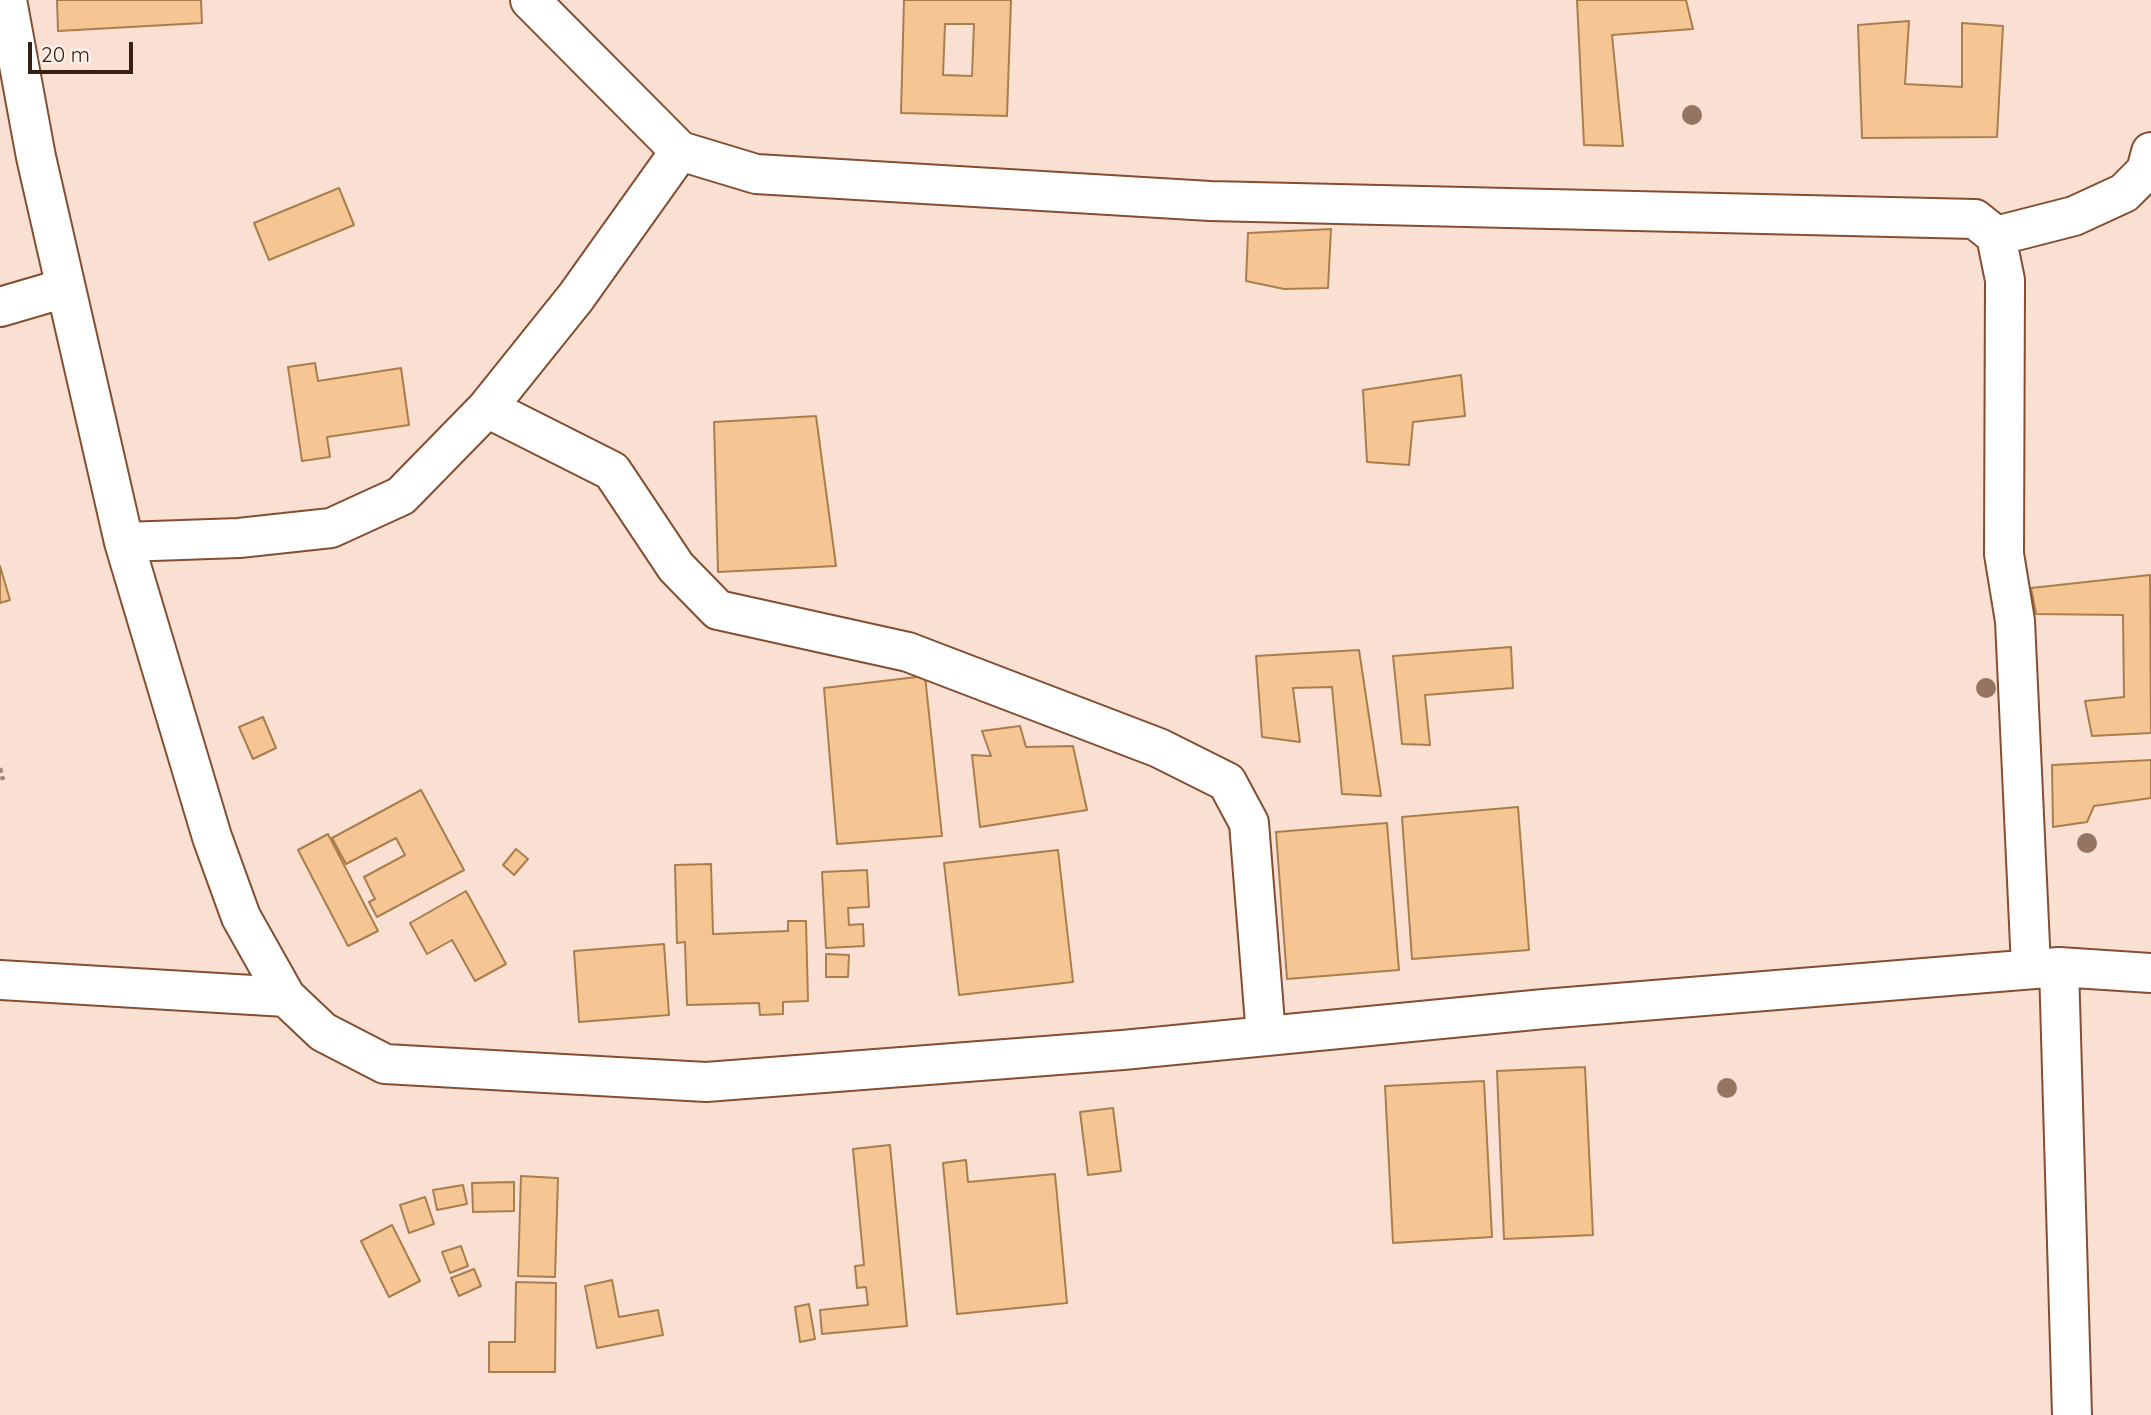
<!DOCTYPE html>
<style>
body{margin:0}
#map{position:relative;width:2151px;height:1415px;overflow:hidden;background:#fae0d3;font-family:Quicksand,sans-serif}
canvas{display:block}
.scale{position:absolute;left:28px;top:42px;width:105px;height:32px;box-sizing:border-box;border:4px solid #372013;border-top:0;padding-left:9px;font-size:21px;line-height:24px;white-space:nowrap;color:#372013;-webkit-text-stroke:5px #fdf0ea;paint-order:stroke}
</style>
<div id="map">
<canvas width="2151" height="1415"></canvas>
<div class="scale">20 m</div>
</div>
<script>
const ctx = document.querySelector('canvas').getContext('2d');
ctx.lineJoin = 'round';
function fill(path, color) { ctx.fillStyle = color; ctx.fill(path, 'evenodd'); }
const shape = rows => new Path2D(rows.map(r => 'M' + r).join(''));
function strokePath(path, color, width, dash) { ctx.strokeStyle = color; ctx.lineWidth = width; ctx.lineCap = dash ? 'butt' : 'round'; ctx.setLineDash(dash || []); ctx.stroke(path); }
const building = shape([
 [57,0,201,0,202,23,58,31,57,0],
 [904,0,1011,0,1007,116,901,113,904,0],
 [945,24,974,24,972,76,943,75,945,24],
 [1577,0,1686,0,1693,29,1612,35,1623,146,1584,145,1577,0],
 [1909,21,1905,84,1962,87,1962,23,2003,26,1997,137,1862,138,1858,25,1909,21],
 [339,188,354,225,269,260,254,223,339,188],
 [1331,229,1328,288,1284,289,1246,281,1248,233,1331,229],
 [315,363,318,381,401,368,409,425,327,437,330,457,302,461,288,367,315,363],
 [1461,375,1465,416,1413,422,1409,465,1367,462,1363,390,1461,375],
 [816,416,836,566,718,572,714,422,816,416],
 [0,566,10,600,0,603,0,566],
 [2150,575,2151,733,2092,736,2085,701,2124,697,2123,615,2036,614,2031,588,2150,575],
 [1511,647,1513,688,1425,695,1430,745,1402,744,1393,656,1511,647],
 [1359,650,1381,796,1342,794,1332,687,1293,688,1300,742,1262,737,1256,656,1359,650],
 [925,676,942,836,837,844,824,688,925,676],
 [263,717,276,748,253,759,239,727,263,717],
 [1020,726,1026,747,1073,746,1087,810,980,827,972,755,991,756,982,731,1020,726],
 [2151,760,2151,798,2094,806,2087,822,2053,827,2052,765,2151,760],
 [421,790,464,870,377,917,369,902,375,899,364,877,405,855,396,838,346,864,332,838,421,790],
 [1518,807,1529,950,1412,959,1402,817,1518,807],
 [1387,823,1399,970,1287,979,1276,832,1387,823],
 [328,834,378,931,348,946,298,850,328,834],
 [516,849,528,859,514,875,503,865,516,849],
 [1058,850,1073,982,959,995,944,863,1058,850],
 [711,864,713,934,788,931,788,921,806,921,808,1001,783,1002,783,1014,760,1015,759,1003,687,1005,685,942,677,943,675,865,711,864],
 [867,870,869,907,848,908,849,925,863,924,864,946,826,948,822,872,867,870],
 [466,891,506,964,475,981,452,940,427,954,410,923,466,891],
 [664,944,669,1015,579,1022,574,951,664,944],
 [826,954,849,955,848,977,826,977,826,954],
 [1585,1067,1593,1235,1504,1239,1497,1071,1585,1067],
 [1484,1081,1492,1237,1393,1243,1385,1086,1484,1081],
 [1113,1108,1121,1171,1088,1175,1080,1112,1113,1108],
 [890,1145,907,1326,822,1334,820,1310,868,1305,866,1287,857,1288,855,1266,864,1265,853,1149,890,1145],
 [966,1160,968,1182,1055,1174,1067,1303,957,1314,943,1163,966,1160],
 [521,1176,558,1178,555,1277,518,1276,521,1176],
 [514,1182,514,1211,473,1212,472,1183,514,1182],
 [463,1185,467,1204,437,1210,433,1190,463,1185],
 [425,1197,434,1224,409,1233,400,1205,425,1197],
 [392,1225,420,1281,389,1297,361,1241,392,1225],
 [461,1246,468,1266,450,1273,442,1252,461,1246],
 [474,1269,481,1286,459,1296,451,1278,474,1269],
 [612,1280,619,1317,658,1310,663,1335,597,1348,585,1286,612,1280],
 [516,1282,556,1283,555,1372,489,1372,489,1342,515,1342,516,1282],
 [809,1304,815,1339,800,1342,795,1307,809,1304]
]);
const path = shape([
 [0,768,3,780]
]);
const minor = shape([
 [7,0,36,157,124,542,212,837,241,917,286,997,323,1032,385,1064,706,1082,1123,1050,1544,1009,2059,967,2072,1415],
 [530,0,680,151,756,174,1210,201,1975,219,1996,236,2005,280,2004,554,2015,621,2031,967],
 [1996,236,2074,216,2124,193,2146,171,2151,152],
 [0,307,65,288],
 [487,408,612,471,676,567,718,610,908,652,1159,748,1227,782,1249,823,1266,1036],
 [124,542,239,538,331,528,401,496,487,408,576,297,680,151],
 [2059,967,2151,973],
 [0,980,286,997]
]);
const trees = [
 [1692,115],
 [1986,688],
 [2087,843],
 [1727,1088]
];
fill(building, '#f5c694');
strokePath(building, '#a97e4d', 2);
strokePath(minor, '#844e30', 42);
strokePath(path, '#9e8679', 4.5, [5, 3.5]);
strokePath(minor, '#fff', 38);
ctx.fillStyle = '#957461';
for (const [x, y] of trees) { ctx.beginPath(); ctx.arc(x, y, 10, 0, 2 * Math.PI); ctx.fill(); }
</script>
